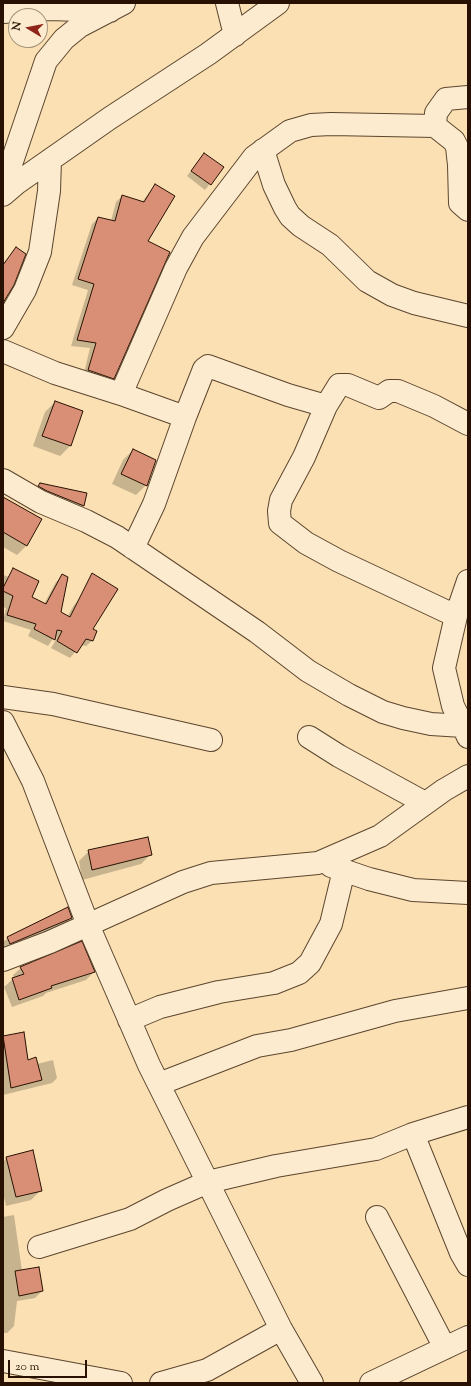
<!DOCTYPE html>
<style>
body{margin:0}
#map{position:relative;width:471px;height:1386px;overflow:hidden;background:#fae0b3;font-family:"Sorts Mill Goudy",serif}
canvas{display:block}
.frame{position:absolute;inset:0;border:4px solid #281102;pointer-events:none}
.north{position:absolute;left:8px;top:8px;width:40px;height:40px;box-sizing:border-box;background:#fcebce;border:1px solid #a7947c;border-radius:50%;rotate:280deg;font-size:11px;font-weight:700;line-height:16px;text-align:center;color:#281102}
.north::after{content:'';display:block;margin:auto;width:14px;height:18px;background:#8f2418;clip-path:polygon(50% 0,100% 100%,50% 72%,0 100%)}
.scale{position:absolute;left:8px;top:1360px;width:79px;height:18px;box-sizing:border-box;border:2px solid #281102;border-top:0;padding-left:5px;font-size:12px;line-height:14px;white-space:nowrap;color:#281102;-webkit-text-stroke:3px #fcebce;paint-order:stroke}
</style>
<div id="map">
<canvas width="471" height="1386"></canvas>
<div class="frame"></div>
<div class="north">N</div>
<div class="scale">20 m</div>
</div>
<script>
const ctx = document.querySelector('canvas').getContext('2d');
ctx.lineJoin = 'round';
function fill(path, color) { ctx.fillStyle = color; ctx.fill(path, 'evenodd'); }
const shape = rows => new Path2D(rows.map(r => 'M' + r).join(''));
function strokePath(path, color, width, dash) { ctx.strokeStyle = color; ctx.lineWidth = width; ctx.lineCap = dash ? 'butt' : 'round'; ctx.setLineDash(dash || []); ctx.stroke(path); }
const shadow = shape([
 [204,154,223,167,205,190,187,176],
 [155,185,146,242,113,378,107,384,83,377,90,348,71,346,88,290,72,285,92,224,98,218,111,221,116,202,122,196,142,202],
 [16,248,3,301,3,264],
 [55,402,82,412,70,446,60,456,33,446,45,412],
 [133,450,146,485,136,495,112,484,123,460],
 [40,484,85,494,83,506,78,511,35,489],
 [3,503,27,545,17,555,3,547],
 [3,575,36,585,30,597,44,604,56,582,62,576,60,613,67,617,74,605,80,599,91,629,93,640,86,646,81,645,70,658,51,648,57,638,54,637,48,646,28,636,31,630,3,621,6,608,3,607],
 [89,851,151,854,141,864,82,880,79,861],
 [71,918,62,927,3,951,3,942,8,938],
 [21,968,94,972,86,980,46,993,43,996,12,1007,4,987,14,978,13,975],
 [23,1034,28,1061,37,1064,53,1060,57,1078,52,1083,3,1095,3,1037],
 [7,1158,41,1190,31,1200,6,1206,3,1193,3,1162],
 [14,1215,22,1271,42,1291,35,1298,17,1301,14,1326,7,1333,3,1333,3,1217]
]);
const building = shape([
 [204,153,224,167,211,185,191,171,204,153],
 [155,184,175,196,148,241,170,252,114,379,88,370,96,343,77,340,94,284,78,279,98,217,115,221,122,195,144,202,155,184],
 [16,247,26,254,14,285,3,303,3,265,16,247],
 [55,401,83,411,71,446,42,436,55,401],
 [133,449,156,460,147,486,121,474,133,449],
 [40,483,87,493,84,506,47,491,38,486,40,483],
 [3,497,42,519,27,546,3,532,3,497],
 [13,568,39,581,32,597,46,604,62,574,68,577,61,612,70,617,92,573,118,589,93,629,97,631,93,641,86,639,77,653,57,641,62,631,57,630,55,640,34,629,36,624,7,615,13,596,3,591,3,588,13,568],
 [148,837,152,855,92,870,88,850,148,837],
 [68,907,72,918,10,944,7,937,68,907],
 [82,941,95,972,51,986,52,988,19,1000,12,978,24,974,20,967,82,941],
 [24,1032,28,1060,36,1057,42,1080,11,1088,3,1036,24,1032],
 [33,1150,42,1191,16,1197,6,1157,33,1150],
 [39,1267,43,1291,19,1296,15,1271,39,1267]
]);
const minor = shape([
 [227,3,235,35],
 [3,12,49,9,110,11],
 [435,126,436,113,446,99,468,97],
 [263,150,274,185,285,208,290,216,301,226,330,245,367,281,392,295,414,303,468,316],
 [3,188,46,61,64,39,80,26,124,3],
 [3,195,17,183,110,118,208,54,278,3],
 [3,328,25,290,40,252,49,191,50,160],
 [3,351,55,373,121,394,185,417,154,504,133,548],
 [121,394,176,268,193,237,254,157,290,131,311,125,331,124,435,126,454,141,457,147,459,165,460,203,468,210],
 [185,417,204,369,208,366,288,395,326,406],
 [3,480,41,502,86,521,117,537,257,632,308,671,349,695,383,712,403,718,431,724,463,726,468,737],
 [456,616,339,561,306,543,280,523,279,511,281,500,304,457,326,406,339,385,348,385,379,398,389,391,398,391,434,406,468,424],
 [3,697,53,704,211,740],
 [3,722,33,781,88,925,149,1065,281,1329,312,1383],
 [463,726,453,706,444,668,456,616,468,581],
 [309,737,339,756,425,803],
 [331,866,369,879,413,890,468,893],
 [3,960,50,942,183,882,211,873,318,863,380,836,444,790,468,776],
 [129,1020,160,1007,219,992,274,983,299,973,310,963,331,924,344,870],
 [159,1084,257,1046,291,1040,395,1011,468,998],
 [413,1134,461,1253,468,1265],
 [377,1217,445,1348],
 [39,1247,130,1219,167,1200,208,1182,276,1166,376,1149,413,1134,468,1117],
 [3,1361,121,1383],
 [161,1383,207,1370,281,1329],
 [371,1383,468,1337]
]);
fill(shadow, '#0003');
fill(building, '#d88f75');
strokePath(building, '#281102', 1);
strokePath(minor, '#5c452e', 24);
strokePath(minor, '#fcebce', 22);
</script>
